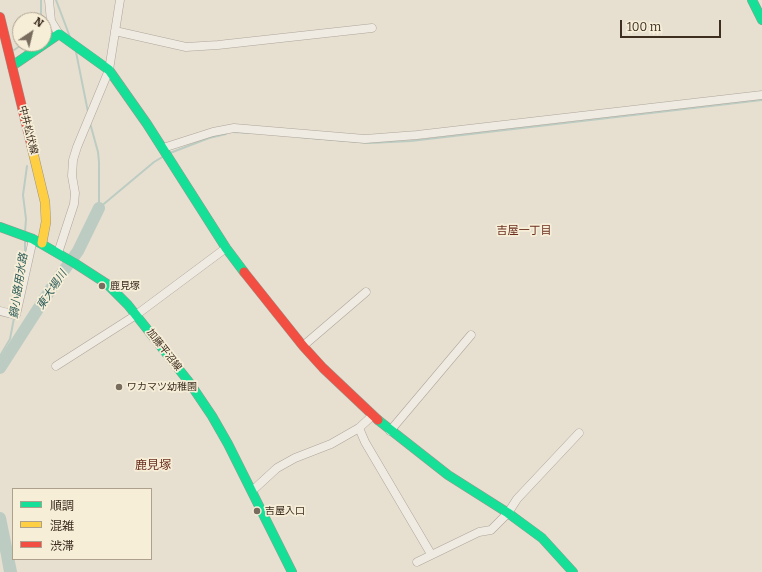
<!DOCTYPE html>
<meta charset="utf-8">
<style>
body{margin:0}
#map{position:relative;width:762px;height:572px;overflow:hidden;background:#e7e0d1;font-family:Bitter,"Noto Sans JP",serif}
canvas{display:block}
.legend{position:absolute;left:12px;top:488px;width:140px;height:72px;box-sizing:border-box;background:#f7eed8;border:1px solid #ada18e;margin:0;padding:5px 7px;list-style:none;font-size:12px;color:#3d2e20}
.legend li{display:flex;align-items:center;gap:8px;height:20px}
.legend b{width:20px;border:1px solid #ada18e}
.north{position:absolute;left:12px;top:12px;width:40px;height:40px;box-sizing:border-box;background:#f7eed8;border:1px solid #ada18e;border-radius:50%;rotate:35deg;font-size:11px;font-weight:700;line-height:16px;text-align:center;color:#3d2e20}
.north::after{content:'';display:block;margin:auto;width:14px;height:18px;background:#786c5e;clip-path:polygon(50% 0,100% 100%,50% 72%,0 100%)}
.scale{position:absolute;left:620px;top:20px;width:101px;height:18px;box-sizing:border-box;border:2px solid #3d2e20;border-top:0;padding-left:5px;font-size:12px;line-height:14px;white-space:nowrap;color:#3d2e20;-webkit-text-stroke:3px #f7eed8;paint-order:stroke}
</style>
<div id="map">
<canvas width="762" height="572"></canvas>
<ul class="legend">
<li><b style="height:5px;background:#16e098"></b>順調</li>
<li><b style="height:5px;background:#ffcf43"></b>混雑</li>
<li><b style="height:5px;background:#f24e42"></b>渋滞</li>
</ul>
<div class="north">N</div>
<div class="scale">100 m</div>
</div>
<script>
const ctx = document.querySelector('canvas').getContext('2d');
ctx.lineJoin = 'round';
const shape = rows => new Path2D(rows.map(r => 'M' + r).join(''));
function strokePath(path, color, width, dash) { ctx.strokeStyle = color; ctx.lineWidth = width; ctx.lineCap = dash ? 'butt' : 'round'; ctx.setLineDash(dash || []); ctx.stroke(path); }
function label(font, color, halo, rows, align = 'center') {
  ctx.font = font + ' Bitter,"Noto Sans JP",serif'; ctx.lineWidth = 3.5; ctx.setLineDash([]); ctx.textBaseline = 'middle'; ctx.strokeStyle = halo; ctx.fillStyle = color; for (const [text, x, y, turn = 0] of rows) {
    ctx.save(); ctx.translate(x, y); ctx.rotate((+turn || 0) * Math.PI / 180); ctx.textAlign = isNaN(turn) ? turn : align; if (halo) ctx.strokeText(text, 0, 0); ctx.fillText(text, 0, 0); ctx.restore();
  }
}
const stream = shape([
 [56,0,70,37],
 [41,20,41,0],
 [14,50,23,44],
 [76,52,88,112],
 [90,123,98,152,99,162,99,208],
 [232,132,252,133],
 [298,137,370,143,411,141,762,100],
 [170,153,209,138,226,134],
 [99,208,154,162,164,156],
 [25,232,26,219,23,195,27,166],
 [25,258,25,241],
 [0,356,10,339,14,318],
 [0,545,5,572]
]);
const river = shape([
 [0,368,54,284,78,251,99,208],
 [0,518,11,572]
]);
const street = shape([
 [49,0,51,21,59,34],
 [115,31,186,47,218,45,372,28],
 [163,148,213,132,234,128,365,139,417,135,762,95],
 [58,253,74,204,75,193,72,176,73,160,77,147,109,70,120,0],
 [0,311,16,315,33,239],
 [303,346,366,292],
 [56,366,136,315,226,248],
 [359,428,365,442,431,554],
 [390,431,471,335],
 [252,491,277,468,295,458,331,444,359,428,372,416],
 [417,562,479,532,491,530,508,513,517,499,579,433]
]);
const fast = shape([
 [752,0,762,20],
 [12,66,59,34,109,70,147,124,226,248,244,272],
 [0,227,33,239,76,264,107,284,128,305,189,382,212,416,228,444,292,572],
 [378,420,448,475,508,513,542,538,573,572]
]);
const slow = shape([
 [31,144,45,202,46,222,42,243]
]);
const jam = shape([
 [0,17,31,144],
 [244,272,303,346,323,368,378,420]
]);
const markers = [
 [102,286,4,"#786c5e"],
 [119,387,4,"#786c5e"],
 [257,511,4,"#786c5e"]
];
const streetNames = [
 ["中井松伏線",28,130,76],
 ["加藤平沼線",164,350,52]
];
const poiNames = [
 ["鹿見塚",110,286],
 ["ワカマツ幼稚園",127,387],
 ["吉屋入口",265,511]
];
const neighbourhoodNames = [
 ["吉屋一丁目",524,231]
];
const waterNames = [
 ["鍋小路用水路",19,286,-81],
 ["東大場川",52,290,-56]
];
const quarterNames = [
 ["鹿見塚",153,466]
];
strokePath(stream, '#bcccc2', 2);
strokePath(river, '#bcccc2', 12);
strokePath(street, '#ada599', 9);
strokePath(fast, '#9c958a', 10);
strokePath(slow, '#9c958a', 10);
strokePath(jam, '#9c958a', 10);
strokePath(street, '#efebe3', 8);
strokePath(fast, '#16e098', 9);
strokePath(slow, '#ffcf43', 9);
strokePath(jam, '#f24e42', 9);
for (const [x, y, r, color] of markers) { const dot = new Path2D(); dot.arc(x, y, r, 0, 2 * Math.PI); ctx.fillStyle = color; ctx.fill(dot); strokePath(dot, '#f7eed8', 1.5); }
label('10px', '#3d2e20', '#f7eed8', streetNames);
label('10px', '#3d2e20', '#f7eed8', poiNames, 'left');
label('11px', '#6b2e1e', '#f7eed8', neighbourhoodNames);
label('italic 11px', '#2f5d5a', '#f7eed8', waterNames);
label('12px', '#6b2e1e', '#f7eed8', quarterNames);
</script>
